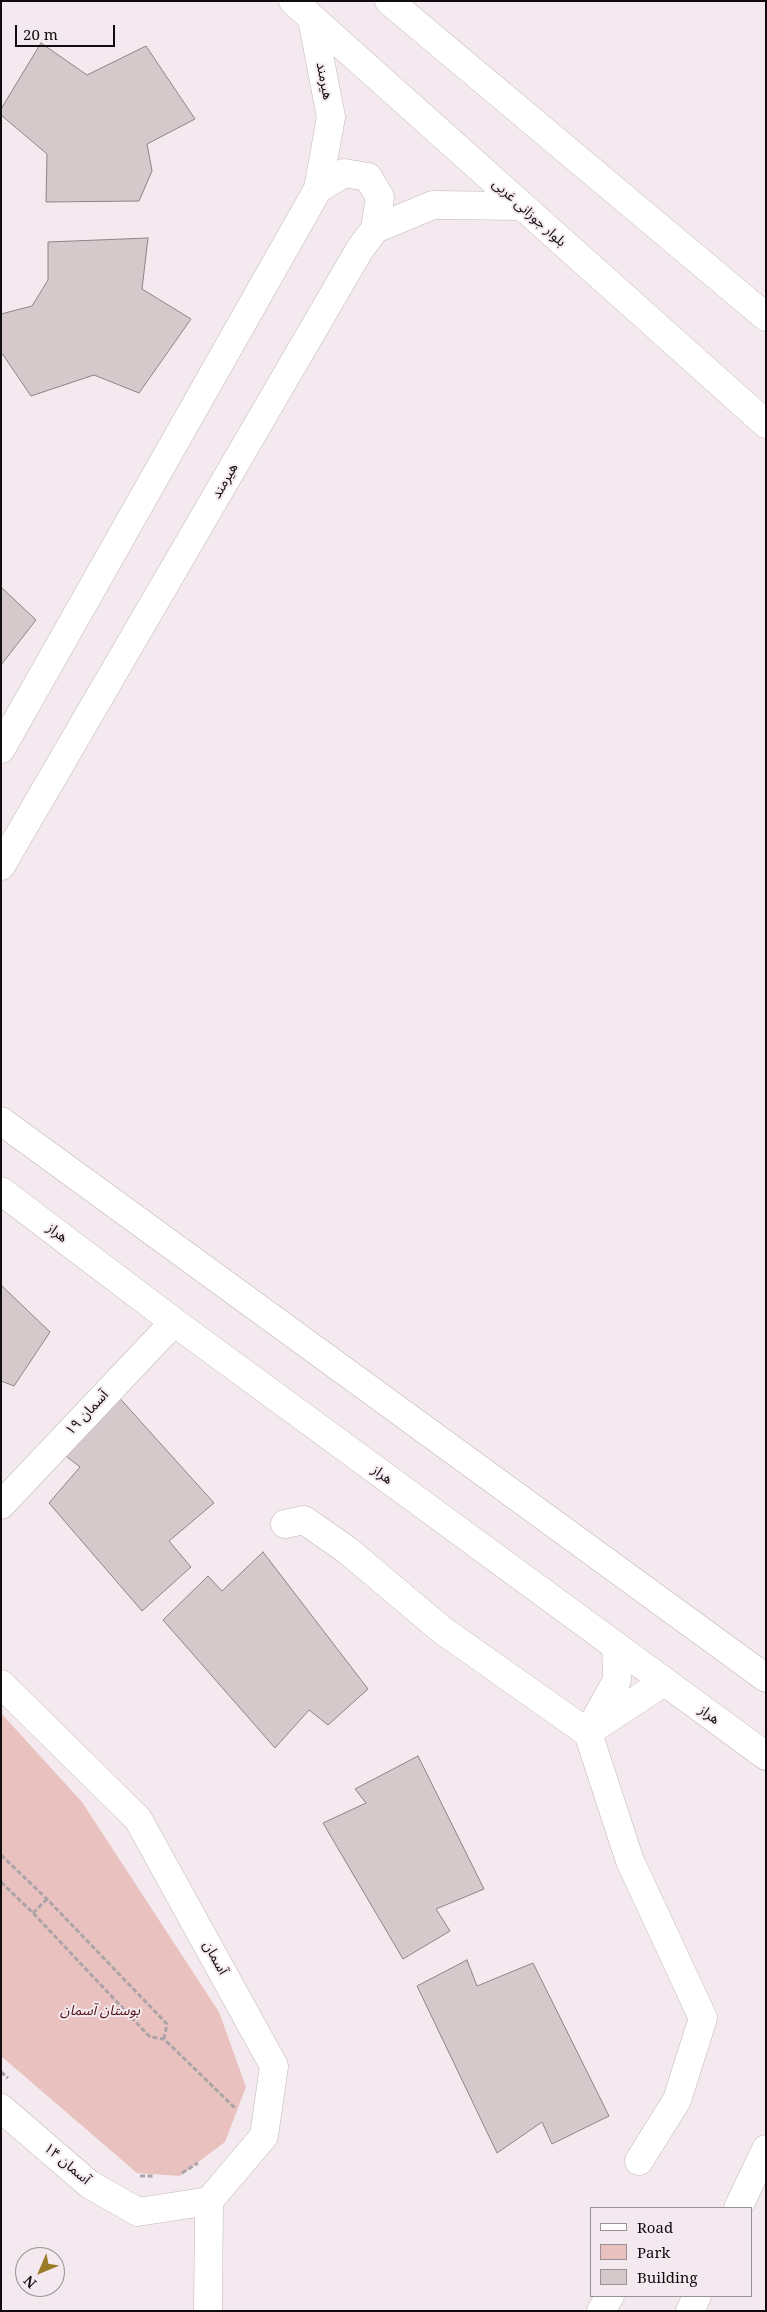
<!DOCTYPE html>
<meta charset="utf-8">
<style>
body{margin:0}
#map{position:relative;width:767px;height:2312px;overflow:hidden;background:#f3e9ef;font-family:"Noto Serif",serif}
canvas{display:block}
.frame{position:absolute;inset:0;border:2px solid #100c0f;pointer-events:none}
.legend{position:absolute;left:590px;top:2207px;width:162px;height:90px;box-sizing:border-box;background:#f3e9ef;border:1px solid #989195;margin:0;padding:6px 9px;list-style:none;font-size:15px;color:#100c0f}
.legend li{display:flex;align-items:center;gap:10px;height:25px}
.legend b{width:25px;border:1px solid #989195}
.north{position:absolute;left:15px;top:2247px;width:50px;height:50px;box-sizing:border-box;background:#f3e9ef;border:1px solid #989195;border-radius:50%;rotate:225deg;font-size:14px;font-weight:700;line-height:20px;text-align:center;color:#100c0f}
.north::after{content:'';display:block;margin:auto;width:18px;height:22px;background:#9b7c26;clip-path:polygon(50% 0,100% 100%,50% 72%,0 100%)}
.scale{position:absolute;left:15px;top:25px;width:100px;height:22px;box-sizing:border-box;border:2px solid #100c0f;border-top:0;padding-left:6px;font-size:15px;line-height:18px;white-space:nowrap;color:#100c0f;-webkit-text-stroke:4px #f3e9ef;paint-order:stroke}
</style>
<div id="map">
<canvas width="767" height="2312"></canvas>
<div class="frame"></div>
<ul class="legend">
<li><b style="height:6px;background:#fff"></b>Road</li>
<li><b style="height:14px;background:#e9c2bf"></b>Park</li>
<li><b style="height:14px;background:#d6c9cc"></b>Building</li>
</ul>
<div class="north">N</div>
<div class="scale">20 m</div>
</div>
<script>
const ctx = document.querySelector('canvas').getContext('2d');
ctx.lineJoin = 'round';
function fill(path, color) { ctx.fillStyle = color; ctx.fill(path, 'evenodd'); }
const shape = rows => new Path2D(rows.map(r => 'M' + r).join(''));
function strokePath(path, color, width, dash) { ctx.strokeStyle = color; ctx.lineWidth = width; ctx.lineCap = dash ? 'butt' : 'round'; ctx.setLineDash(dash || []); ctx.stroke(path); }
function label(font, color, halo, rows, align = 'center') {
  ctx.font = font + ' "Noto Serif","Noto Sans Arabic",serif'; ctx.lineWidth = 4; ctx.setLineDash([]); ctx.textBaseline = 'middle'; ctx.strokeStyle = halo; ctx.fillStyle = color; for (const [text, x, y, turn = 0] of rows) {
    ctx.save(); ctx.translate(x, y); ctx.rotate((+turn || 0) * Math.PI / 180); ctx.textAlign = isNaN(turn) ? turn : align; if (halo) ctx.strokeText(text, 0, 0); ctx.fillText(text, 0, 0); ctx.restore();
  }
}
const green = shape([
 [1,1713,82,1802,219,2012,246,2087,225,2142,180,2176,137,2173,1,2056]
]);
const building = shape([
 [41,43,87,75,146,46,195,119,147,144,152,171,139,201,46,202,47,154,1,115,1,109,41,43],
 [148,238,142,289,191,319,139,393,94,375,31,396,1,352,1,314,32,306,48,280,48,242,148,238],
 [1,587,36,620,1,665,1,587],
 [1,1285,50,1332,14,1386,1,1381,1,1285],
 [115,1393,214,1503,169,1541,191,1567,142,1611,49,1503,80,1467,62,1453,115,1393],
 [263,1552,368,1689,328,1725,309,1710,275,1748,163,1620,208,1576,222,1591,263,1552],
 [418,1756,484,1889,436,1909,450,1931,403,1959,323,1823,366,1803,355,1789,418,1756],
 [467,1960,477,1986,533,1963,609,2116,552,2144,542,2122,497,2153,417,1986,467,1960]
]);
const path = shape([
 [1,1855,47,1899,167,2024,164,2039],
 [1,1882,33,1913,150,2037,164,2039,236,2109],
 [33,1913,47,1899],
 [1,2072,8,2078],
 [182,2173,198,2163],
 [140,2176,154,2176]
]);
const minor = shape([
 [1,1505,174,1322],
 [285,1524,304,1520,347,1550,442,1630,588,1733,630,1861,703,2018,677,2100,639,2161],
 [1,1684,138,1819,274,2066,264,2136,209,2201,138,2212,89,2184,1,2108],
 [591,1730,664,1682],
 [588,1733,617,1680,616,1647],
 [208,2311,209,2201],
 [601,2311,610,2296]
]);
const tertiary = shape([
 [293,1,766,424],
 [389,1,766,317],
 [318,189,344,173,368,177,380,197,375,229],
 [1,749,318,189,331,117,312,19],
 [1,866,360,249,375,229,433,205,522,206],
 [1,1121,766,1678],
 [1,1191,174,1322,766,1756],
 [738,2208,766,2149],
 [690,2311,697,2296]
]);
const streetNames = [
 ["هیرمند",324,81,79],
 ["بلوار جوزانی غربی",529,213,42],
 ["هیرمند",225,481,-60],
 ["هراز",57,1233,37],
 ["آسمان ۱۹",87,1413,-47],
 ["هراز",382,1475,36],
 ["هراز",709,1715,36],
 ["آسمان",215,1958,61],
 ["آسمان ۱۴",67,2164,40]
];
const parkNames = [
 ["بوستان آسمان",100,2011]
];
fill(green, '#e9c2bf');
fill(building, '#d6c9cc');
strokePath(building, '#8e8385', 1);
strokePath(minor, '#c0b6bc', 29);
strokePath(tertiary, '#c0b6bc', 29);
strokePath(path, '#aba3a8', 3, [5, 2.5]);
strokePath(minor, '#fff', 28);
strokePath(tertiary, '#fff', 28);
label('14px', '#100c0f', '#f3e9ef', streetNames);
label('italic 14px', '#521315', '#f3e9ef', parkNames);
</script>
